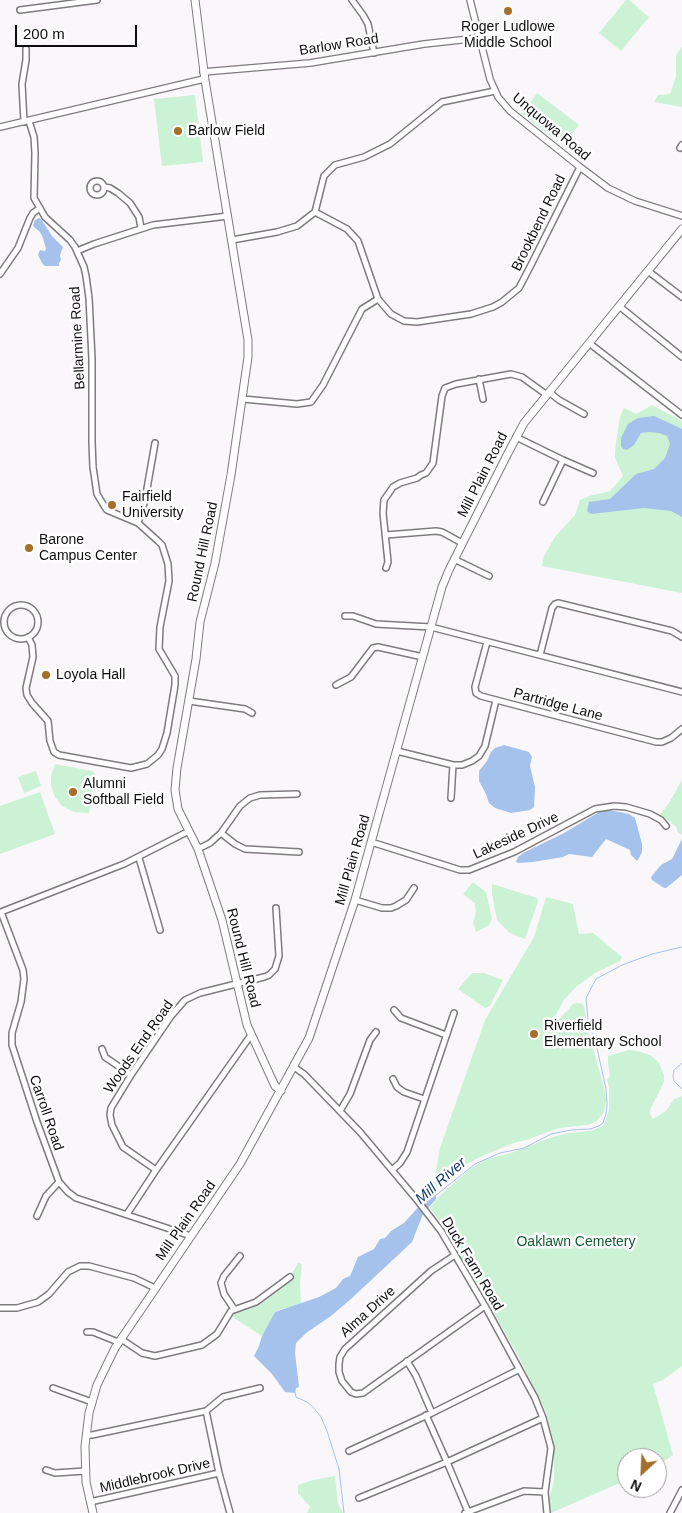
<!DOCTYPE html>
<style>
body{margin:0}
#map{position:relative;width:682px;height:1513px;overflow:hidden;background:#faf7fa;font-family:Arial,sans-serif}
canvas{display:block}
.north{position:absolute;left:617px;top:1448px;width:50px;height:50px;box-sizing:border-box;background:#fff;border:1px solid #9f9f9f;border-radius:50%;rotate:205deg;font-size:14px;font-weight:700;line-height:20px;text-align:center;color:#0f0e0f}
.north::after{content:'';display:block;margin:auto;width:18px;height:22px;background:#a46f28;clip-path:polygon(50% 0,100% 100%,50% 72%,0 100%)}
.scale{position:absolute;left:15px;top:25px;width:122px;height:22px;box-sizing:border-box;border:2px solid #0f0e0f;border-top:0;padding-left:6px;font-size:15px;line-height:18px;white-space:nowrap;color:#0f0e0f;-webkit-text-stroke:4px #fff;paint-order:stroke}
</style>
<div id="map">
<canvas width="682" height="1513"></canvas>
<div class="north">N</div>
<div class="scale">200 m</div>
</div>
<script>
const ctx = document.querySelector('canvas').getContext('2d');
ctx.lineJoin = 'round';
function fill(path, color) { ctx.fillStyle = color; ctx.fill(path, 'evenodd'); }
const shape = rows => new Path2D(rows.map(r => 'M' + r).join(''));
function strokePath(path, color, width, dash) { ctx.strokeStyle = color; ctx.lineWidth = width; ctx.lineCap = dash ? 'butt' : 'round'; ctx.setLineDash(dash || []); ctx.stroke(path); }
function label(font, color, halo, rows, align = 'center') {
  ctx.font = font + ' Arial,sans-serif'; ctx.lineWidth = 5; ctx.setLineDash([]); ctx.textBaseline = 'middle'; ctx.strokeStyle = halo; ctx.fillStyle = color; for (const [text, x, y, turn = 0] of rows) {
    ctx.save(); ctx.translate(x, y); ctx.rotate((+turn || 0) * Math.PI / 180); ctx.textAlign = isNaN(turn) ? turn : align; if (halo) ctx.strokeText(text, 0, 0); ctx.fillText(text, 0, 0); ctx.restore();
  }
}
const green = shape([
 [626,0,629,0,649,17,621,51,599,33],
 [682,47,682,107,654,102,658,95,670,94,676,76,676,55],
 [537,93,579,125,563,145,522,114],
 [195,95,203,162,162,166,154,99],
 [652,405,682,421,682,593,542,566,544,556,555,537,575,515,580,500,589,496,610,491,623,476,615,458,615,451,619,422,621,414,624,408,636,414],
 [55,764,93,771,96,775,89,813,74,812,62,806,55,797,51,786,51,776],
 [36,771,41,786,24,793,18,777],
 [682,780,682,835,678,832,676,827,670,821,659,816,669,803],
 [40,792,55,834,0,854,0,806],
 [473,882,486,892,492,919,489,925,476,932,473,922,476,913,475,903,463,894],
 [492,884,537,898,538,901,525,939,510,933,497,920,492,894],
 [546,897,573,904,579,934,593,933,622,957,620,961,595,973,577,986,564,1000,552,1022,555,1024,573,1004,577,1003,583,1004,584,1007,589,1033,605,1092,606,1100,604,1112,597,1121,588,1125,559,1128,529,1139,511,1144,478,1158,465,1165,432,1194,440,1148,485,1020,534,937],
 [472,973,484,973,503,980,490,1006,485,1008,458,989],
 [628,1050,638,1051,652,1056,659,1063,664,1075,664,1082,650,1110,650,1114,653,1119,666,1111,674,1099,682,1096,682,1366,663,1380,653,1384,673,1455,657,1466,657,1458,627,1458,627,1480,551,1513,549,1501,554,1480,554,1443,546,1412,519,1357,481,1290,441,1223,430,1208,436,1199,470,1169,487,1159,511,1153,553,1137,568,1133,590,1131,601,1127,605,1122,609,1110,609,1089,607,1079,610,1076,608,1062,608,1056],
 [298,1263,302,1264,300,1283,301,1304,290,1308,281,1309,275,1312,262,1336,231,1316,240,1310,256,1305,263,1302,286,1284],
 [335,1476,338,1504,343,1513,307,1513,310,1507,298,1493,298,1485,313,1480]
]);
const water = shape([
 [39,218,41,219,52,236,63,247,60,255,61,260,59,263,59,266,45,266,42,263,38,255,40,250,45,251,46,249,43,238,40,232,34,227,33,225,35,220],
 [654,416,682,429,682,517,671,511,644,508,591,514,587,511,589,502,610,499,636,474,654,469,665,458,670,444,667,436,659,433,648,432,641,433,634,445,627,450,623,449,621,446,621,438,628,424,638,418],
 [504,745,529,752,532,757,530,766,535,787,534,807,530,810,511,813,495,808,489,803,486,794,479,781,479,771,487,761,491,752,495,748],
 [609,810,629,814,635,818,642,844,642,852,639,858,637,861,631,855,630,850,606,839,592,857,569,854,563,857,533,862,518,863,516,862,518,857,523,853,564,833,599,812],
 [682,839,682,875,666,888,664,888,652,880,651,877,661,865,672,859],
 [429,1195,436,1195,436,1199,423,1214,412,1242,352,1298,331,1316,306,1333,296,1343,295,1353,299,1387,296,1388,295,1393,285,1392,272,1374,254,1356,259,1346,262,1336,275,1312,319,1297,336,1288,343,1279,350,1276,358,1257,374,1249,380,1239,385,1238,391,1231,404,1223]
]);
const stream = shape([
 [682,1063,674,1070,673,1076,674,1081,682,1089],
 [435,1196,475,1164,500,1153,524,1148,551,1134,571,1130,590,1129,599,1126,603,1123,606,1114,607,1105,606,1089,597,1048,588,1020,586,998,596,979,622,965,652,954,682,947],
 [295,1392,296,1397,307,1402,313,1407,321,1417,327,1431,339,1469,344,1513]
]);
const minor = shape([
 [352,0,363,15,368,24,374,53],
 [20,10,97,0],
 [24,122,22,84,26,60,26,49],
 [680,148,682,145],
 '90 188a7 7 0 1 1 14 0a7 7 0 1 1-14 0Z',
 [104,187,110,188,118,193,130,203,139,217,141,228],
 [315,212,347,229,358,241,378,299,391,314,404,321,417,322,471,314,493,307,502,302,519,288,530,267,580,167],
 [232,240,277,232,297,226,315,212,324,176,335,165,364,157,390,144,442,102,495,91],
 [77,251,94,244,153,225,228,216],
 [648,271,682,297],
 [0,274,18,248,30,218,33,213,40,208],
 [619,306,682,357],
 [589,343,682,415],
 [479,379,483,399],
 [549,392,559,400,584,414],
 [243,399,297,404,311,402,323,385,362,309,378,299],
 [516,437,563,460,593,473],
 [543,502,563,460],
 [138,523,145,500,155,443],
 [386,535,436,531,442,532,462,543],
 [454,559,489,576],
 [386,568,388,562,383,513,384,500,393,487,400,483,417,478,421,475,426,473,433,463,442,396,445,388,456,384,511,374,522,377,547,395],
 '4 622a17 17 0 1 1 34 0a17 17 0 1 1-34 0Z',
 [345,616,353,616,376,624,431,627,682,692],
 [28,637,32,645,33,657,26,688,27,695,32,703,48,721,50,741,54,752,59,755,131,768,147,764,158,755,162,749,167,733,175,685,175,676,159,649,160,627,169,581,168,564,162,545,158,541,138,523,107,510,103,504,97,494,93,467,92,442,92,359,89,298,86,276,84,267,75,247,70,240,45,217,34,198,35,153,34,137,29,121],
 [487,642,475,687,476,693,481,696,656,742,662,742,671,738,682,729],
 [540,655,552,608,555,604,558,603,672,631,682,637],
 [336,685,351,677,373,648,378,647,423,657],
 [189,701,245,709,252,713],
 [397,751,453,765,462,765,472,761,479,756,485,746,496,700],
 [451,798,453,765],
 [189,831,124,864,1,912,23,970,24,979,21,1002,12,1033,12,1045,37,1122,59,1182,68,1192,76,1198,191,1236],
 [221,833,235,844,245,849,299,852],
 [371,842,460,870,469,870,514,852,595,809,614,806,626,807,650,814,661,820,666,826],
 [198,849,210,843,221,833,240,806,250,798,260,795,297,794],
 [139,858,160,930],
 [355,900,382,908,391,908,396,906,406,900,414,888],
 [394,1010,401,1018,446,1035],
 [102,1049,105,1057,131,1075],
 [294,1067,304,1074,360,1132,417,1200,441,1231,485,1306,535,1398,543,1418,551,1448,545,1492,547,1513],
 [393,1079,397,1087,404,1092,424,1099],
 [340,1111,350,1094,370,1040,376,1032],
 [156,1170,123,1147,112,1125,110,1115,111,1108,131,1075,171,1016,185,1000,200,993,264,977,269,975,275,969,279,956,276,908],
 [392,1170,400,1163,407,1152,454,1013],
 [127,1214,156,1170,251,1035],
 [37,1216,46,1196,59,1182],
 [455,1255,431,1271,345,1349,340,1357,339,1364,339,1372,342,1381,351,1392,356,1394,363,1393,485,1306],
 [0,1308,17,1308,38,1302,49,1294,68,1272,80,1266,89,1266,134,1278,155,1288],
 [234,1309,224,1294,221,1283,224,1276,240,1256],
 [87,1332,93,1332,118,1342],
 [121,1339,142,1353,155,1356,202,1345,217,1334,231,1311,256,1302,290,1277],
 [407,1361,416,1376,432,1413],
 [53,1388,92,1402],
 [206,1411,219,1473,230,1513],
 [426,1415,447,1462,468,1512],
 [86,1435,92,1435,206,1411,223,1397,260,1388],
 [349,1451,432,1413,518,1370],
 [46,1470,55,1473,85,1471],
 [359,1498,447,1462,543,1418],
 [90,1502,219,1473],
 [465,1513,524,1491,545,1492],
 [670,1513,682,1490]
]);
const tertiary = shape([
 [470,0,490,79,498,97,510,111,580,167,608,188,635,201,682,216],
 [203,72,310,63,424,44,479,38],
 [0,127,204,79]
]);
const secondary = shape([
 [195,0,205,80,248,340,248,357,231,475,215,563,200,622,196,659,177,768,175,790,178,809,198,849,222,920,247,1025,275,1086,281,1091],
 [93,1513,86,1482,85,1446,89,1413,97,1385,115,1348,240,1164,309,1038,355,900,442,587,449,570,506,457,524,423,682,229]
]);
const markers = [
 [508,11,5,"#a46f28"],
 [178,131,5,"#a46f28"],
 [112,505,5,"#a46f28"],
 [29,548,5,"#a46f28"],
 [46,675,5,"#a46f28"],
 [73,792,5,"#a46f28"],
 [534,1034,5,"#a46f28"]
];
const poiNames = [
 ["Roger Ludlowe",508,27,"center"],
 ["Middle School",508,43,"center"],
 ["Barlow Field",188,131],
 ["Fairfield",122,497],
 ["University",122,513],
 ["Barone",39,540],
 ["Campus Center",39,556],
 ["Loyola Hall",56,675],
 ["Alumni",83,784],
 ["Softball Field",83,800],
 ["Riverfield",544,1026],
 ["Elementary School",544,1042]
];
const streetNames = [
 ["Barlow Road",339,45,-9],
 ["Unquowa Road",551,127,40],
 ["Brookbend Road",539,223,-64],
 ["Bellarmine Road",78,338,-93],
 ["Mill Plain Road",483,475,-63],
 ["Round Hill Road",203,552,-78],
 ["Partridge Lane",558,705,15],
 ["Lakeside Drive",516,836,-25],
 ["Mill Plain Road",353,860,-74],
 ["Round Hill Road",243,958,76],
 ["Woods End Road",139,1047,-55],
 ["Carroll Road",46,1113,71],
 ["Mill Plain Road",186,1221,-55],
 ["Duck Farm Road",472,1264,59],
 ["Alma Drive",368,1312,-42],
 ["Middlebrook Drive",155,1476,-13]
];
const parkNames = [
 ["Oaklawn Cemetery",576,1242]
];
const waterNames = [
 ["Mill River",441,1181,-41]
];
fill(green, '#cbf2d5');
fill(water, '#a4c2eb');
strokePath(stream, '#a4c2eb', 1);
strokePath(minor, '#7e7b7e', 8);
strokePath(tertiary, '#7e7b7e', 8);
strokePath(secondary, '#7e7b7e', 9);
strokePath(minor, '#fff', 5);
strokePath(tertiary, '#fff', 5.5);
strokePath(secondary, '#fff', 7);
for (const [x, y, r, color] of markers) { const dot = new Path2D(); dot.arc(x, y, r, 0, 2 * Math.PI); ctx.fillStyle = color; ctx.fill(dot); strokePath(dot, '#fff', 2); }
label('14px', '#0f0e0f', '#fff', poiNames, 'left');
label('14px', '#0f0e0f', '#fff', streetNames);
label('14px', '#135b33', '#fff', parkNames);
label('italic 15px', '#143b6d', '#fff', waterNames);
</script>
